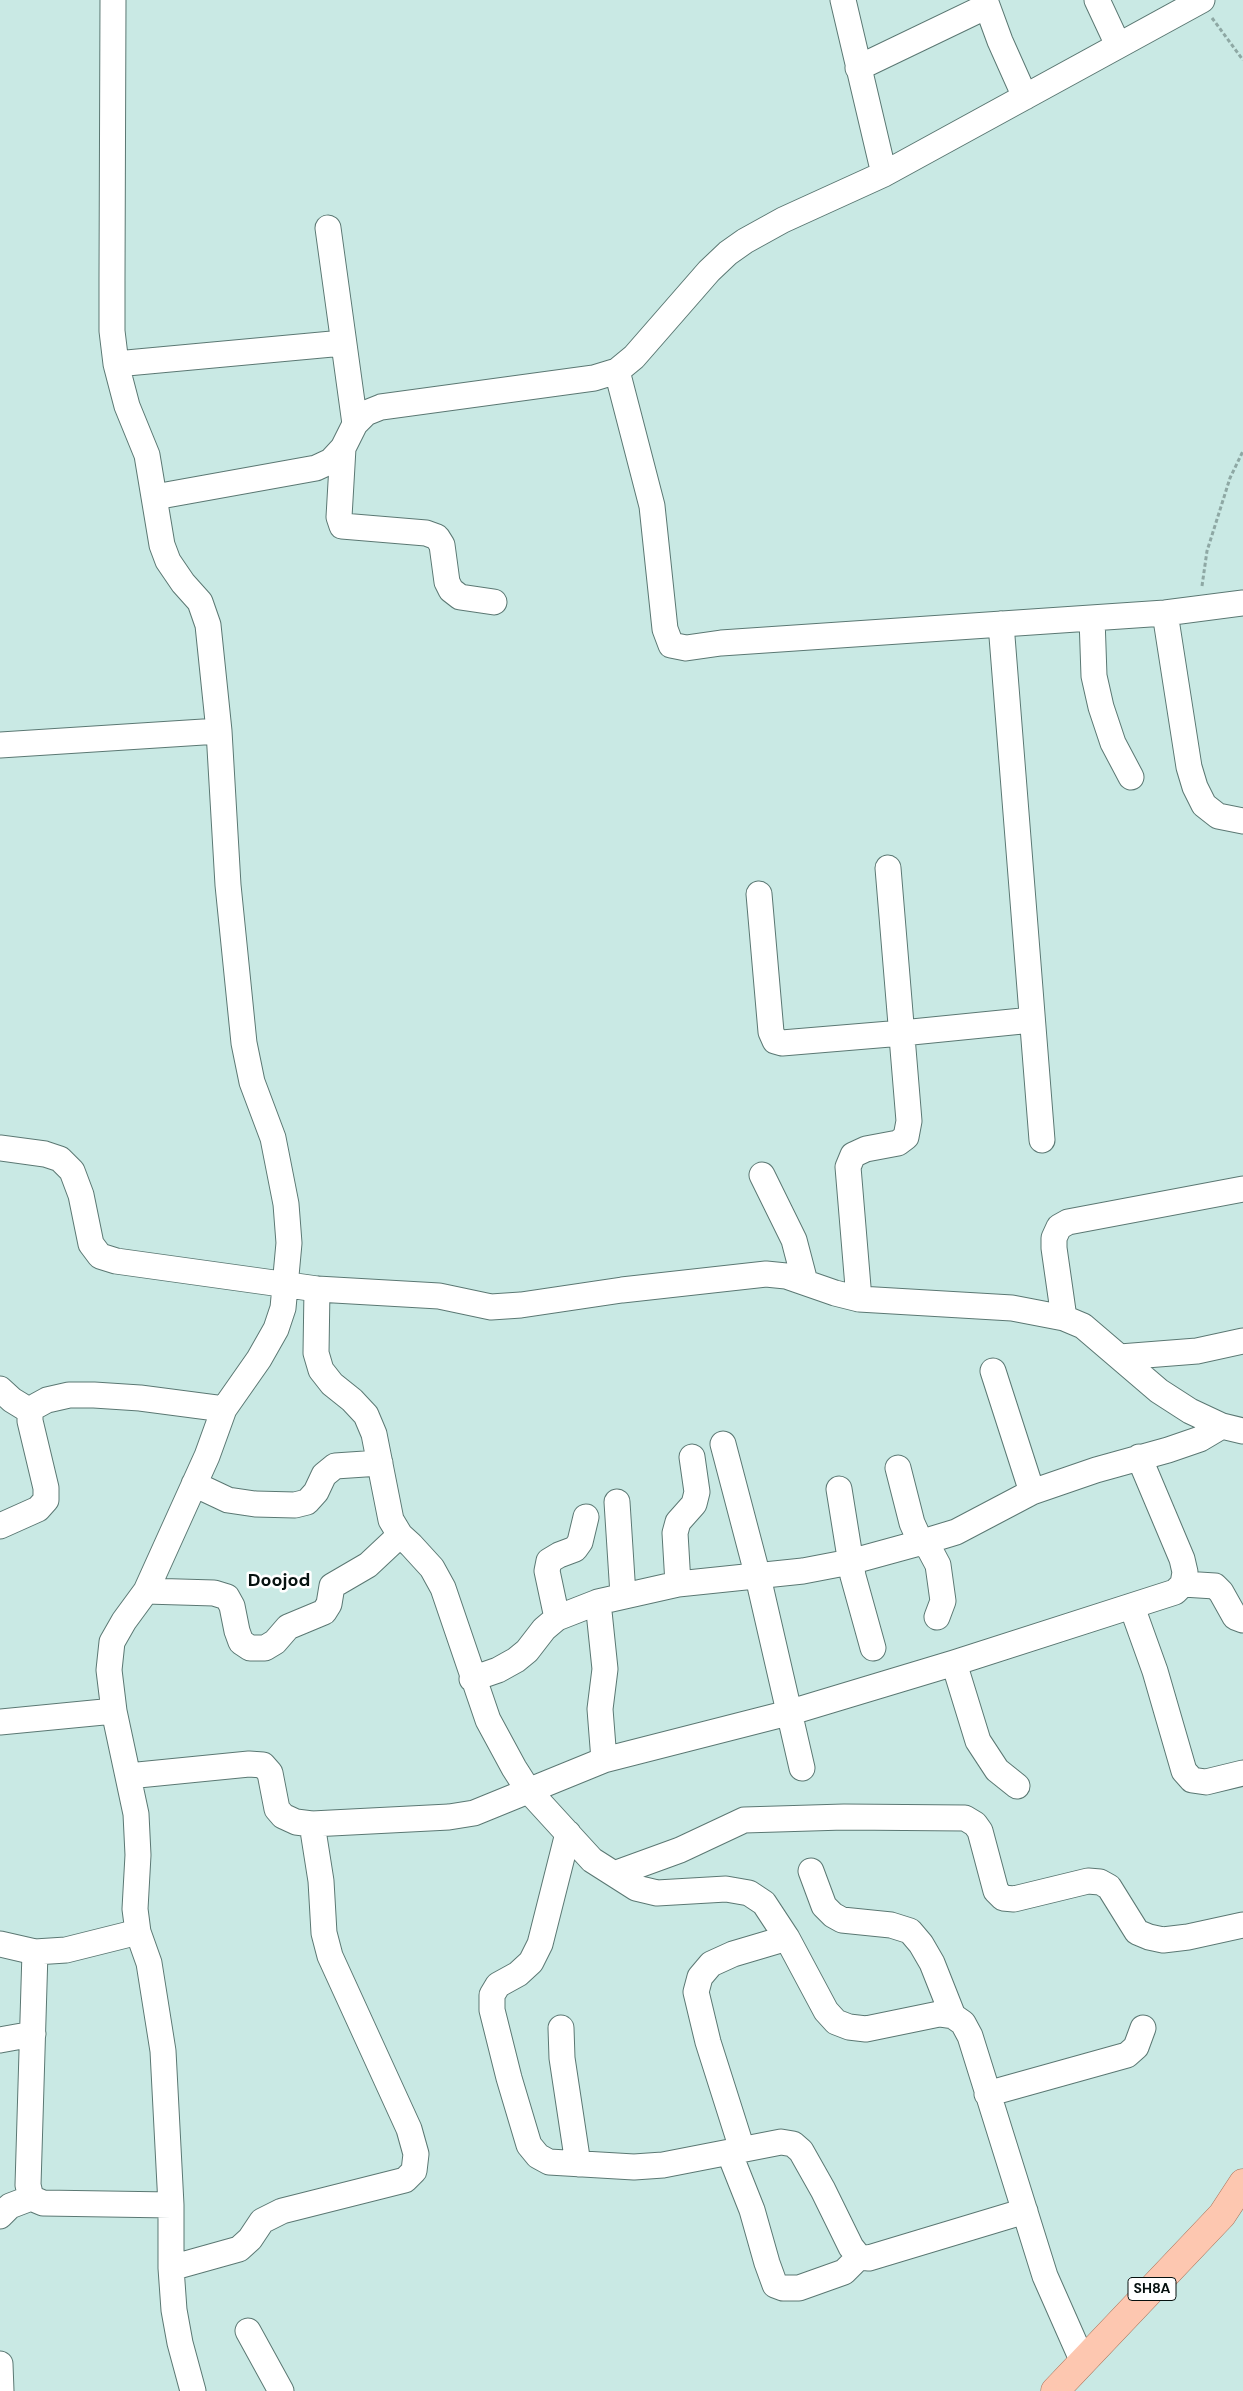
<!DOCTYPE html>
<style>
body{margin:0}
canvas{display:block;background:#c9e9e4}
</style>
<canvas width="1243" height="2391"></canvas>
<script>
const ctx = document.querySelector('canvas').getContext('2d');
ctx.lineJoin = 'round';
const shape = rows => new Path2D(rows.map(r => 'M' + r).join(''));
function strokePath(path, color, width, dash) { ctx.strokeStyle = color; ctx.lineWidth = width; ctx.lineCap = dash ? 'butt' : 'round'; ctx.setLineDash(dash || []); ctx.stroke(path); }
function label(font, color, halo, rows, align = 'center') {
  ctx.font = font + ' "DM Sans",sans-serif'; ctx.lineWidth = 5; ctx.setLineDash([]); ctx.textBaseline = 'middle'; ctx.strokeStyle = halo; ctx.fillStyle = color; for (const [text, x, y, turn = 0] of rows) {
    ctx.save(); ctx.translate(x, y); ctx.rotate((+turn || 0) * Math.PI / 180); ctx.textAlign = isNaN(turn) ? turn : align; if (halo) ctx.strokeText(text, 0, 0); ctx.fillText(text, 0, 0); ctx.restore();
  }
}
const path = shape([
 [1212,18,1243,60],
 [1202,586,1207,551,1230,478,1243,451]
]);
const minor = shape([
 [113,0,112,277,112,331,116,364,127,406,147,455,162,545,168,561,183,583,200,602,208,625,219,731,228,885,244,1043,252,1082,273,1138,286,1204,289,1243,283,1308,276,1329,259,1359,224,1409,207,1456,146,1591,124,1621,112,1642,109,1670,114,1711,136,1814,138,1855,135,1909,138,1932,149,1963,163,2051,171,2205,171,2268,174,2310,180,2343,193,2391],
 [843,0,884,174],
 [985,0,1000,41,1025,97],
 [1097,0,1118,45],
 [858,68,987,6],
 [328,228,355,424],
 [116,364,343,343],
 [617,371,652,506,665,629,671,645,686,648,721,643,1165,613,1243,603],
 [343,448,339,517,342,526,426,533,437,537,442,545,447,582,451,590,460,597,494,602],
 [155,497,316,468,331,461,343,448,355,424,366,413,381,407,594,378,617,371,634,357,709,271,728,253,745,241,783,220,884,174,1202,0],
 [1165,613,1189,767,1195,787,1204,805,1218,816,1243,821],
 [1092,618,1094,676,1101,707,1113,743,1131,777],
 [1001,624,1042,1140],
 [0,745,219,731],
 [759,894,771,1032,775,1041,782,1043,902,1033,1032,1020],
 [0,1148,45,1154,60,1159,72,1171,81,1195,91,1244,100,1256,116,1261,317,1289,439,1296,491,1307,521,1305,622,1290,766,1274,786,1276,835,1293,859,1299,1012,1308,1064,1318,1083,1326,1159,1391,1190,1411,1222,1426,1243,1431],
 [762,1175,794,1240,805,1282],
 [317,1289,316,1353,321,1370,332,1384,352,1400,366,1415,374,1434,391,1520,400,1535,411,1545,432,1568,443,1588,488,1720,514,1768,528,1790,592,1860,636,1888,657,1893,726,1889,749,1893,764,1903,787,1938,826,2011,836,2022,849,2027,866,2029,939,2014,953,2016,963,2023,970,2036,1045,2276,1083,2362],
 [859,1299,848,1167,853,1155,866,1149,898,1143,906,1137,909,1121,888,868],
 [1064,1318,1054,1248,1054,1238,1059,1227,1068,1222,1243,1189],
 [1120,1357,1197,1351,1243,1341],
 [993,1371,1032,1492],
 [0,1389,12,1400,30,1411],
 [723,1444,758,1577,802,1768],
 [898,1468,912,1523,917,1534,930,1550,938,1565,943,1601,937,1617],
 [194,1484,228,1500,255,1504,295,1505,307,1502,316,1492,324,1475,335,1466,380,1463],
 [839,1489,853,1576,873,1648],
 [617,1502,623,1595],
 [0,1526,38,1509,46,1500,46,1488,30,1421,30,1411,36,1406,47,1400,69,1395,94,1395,140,1398,224,1409],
 [678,1584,675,1533,678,1522,694,1504,697,1492,692,1457],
 [1183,1584,1215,1586,1221,1592,1235,1617,1243,1620],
 [146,1591,214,1593,227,1597,232,1606,237,1631,241,1642,250,1648,265,1648,275,1642,288,1627,324,1612,329,1604,332,1586,368,1565,400,1535],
 [598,1602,605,1669,600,1709,604,1760],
 [1132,1607,1155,1671,1184,1771,1192,1780,1206,1782,1243,1773],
 [557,1618,547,1571,549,1561,559,1555,575,1549,580,1542,586,1517],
 [954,1663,978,1741,997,1770,1017,1786],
 [472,1679,498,1670,516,1660,527,1651,544,1629,557,1618,598,1602,678,1584,803,1571,850,1562,923,1542,956,1532,1032,1492,1096,1470,1168,1450,1200,1439,1222,1426],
 [0,1722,114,1711],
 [128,1776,249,1764,263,1765,270,1773,277,1809,283,1816,296,1822,312,1824,449,1817,474,1813,604,1760,788,1713,954,1663,1175,1592,1183,1584,1185,1572,1182,1559,1139,1457],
 [568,1833,540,1944,531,1962,518,1974,498,1985,492,1995,492,2010,509,2078,529,2145,538,2156,549,2162,634,2167,663,2165,781,2142,793,2144,801,2151,823,2190,851,2247,859,2257,869,2258,1025,2211],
 [811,1871,824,1906,833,1915,842,1920,891,1925,910,1931,921,1944,932,1963,953,2016],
 [614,1874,680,1850,744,1820,844,1817,965,1818,975,1824,980,1831,996,1891,1003,1898,1014,1899,1088,1881,1100,1882,1109,1887,1137,1932,1149,1937,1163,1940,1188,1937,1243,1925],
 [0,1944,35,1952,66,1950,138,1932],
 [35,1952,28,2185,31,2198,43,2203,171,2205],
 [561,2028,562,2058,578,2164],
 [0,2040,33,2034],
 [987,2094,1127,2055,1136,2047,1143,2028],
 [742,2149,708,2042,696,1992,700,1977,711,1964,733,1954,787,1938],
 [729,2152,752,2210,767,2263,775,2285,783,2288,799,2288,844,2272,859,2257],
 [0,2216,10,2206,31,2198],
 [171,2268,239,2249,250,2239,262,2221,282,2211,405,2180,414,2171,416,2154,409,2129,330,1956,324,1933,321,1881,312,1824],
 [248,2331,281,2391],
 [0,2364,1,2391]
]);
const major = shape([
 [1055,2391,1222,2215,1243,2183]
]);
const shields = [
 [1152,2289,48]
];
const shieldNames = [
 ["SH8A",1152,2289]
];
const quarterNames = [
 ["Doojod",279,1581]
];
strokePath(minor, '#5b7873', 27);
strokePath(major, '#a66f56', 29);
strokePath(path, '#8ea8a4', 3, [4, 2.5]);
strokePath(minor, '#fff', 25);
strokePath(major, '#fdc7b0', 28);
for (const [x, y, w] of shields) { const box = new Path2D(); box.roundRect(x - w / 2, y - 11.5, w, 23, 4); ctx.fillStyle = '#fff'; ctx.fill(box); strokePath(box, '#06110f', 1); }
label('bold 14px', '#06110f', null, shieldNames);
label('bold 18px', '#06110f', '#fff', quarterNames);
</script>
